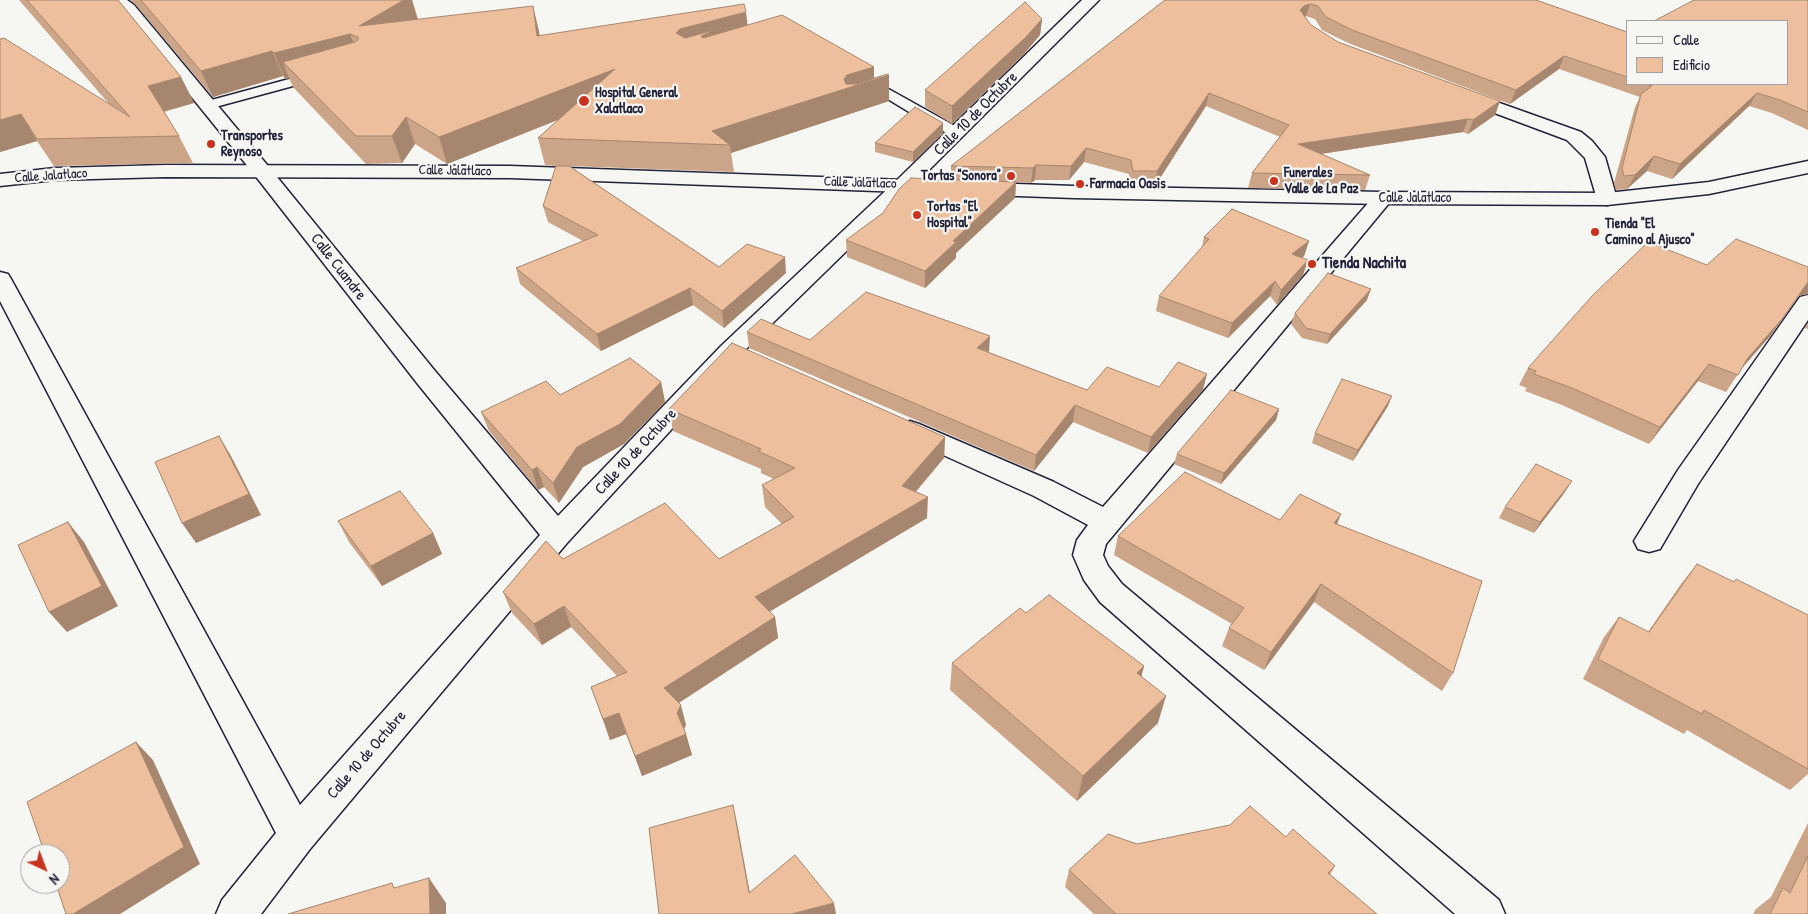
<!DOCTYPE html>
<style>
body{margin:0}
#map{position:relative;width:1808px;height:914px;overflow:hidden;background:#f6f6f2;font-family:"Patrick Hand",sans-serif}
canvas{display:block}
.legend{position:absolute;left:1626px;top:20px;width:162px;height:65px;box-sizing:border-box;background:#f6f6f2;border:1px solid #a1a1a9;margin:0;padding:6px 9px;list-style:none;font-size:15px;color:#22223b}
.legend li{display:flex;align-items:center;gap:10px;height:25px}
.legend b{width:25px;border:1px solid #a1a1a9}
.north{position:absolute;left:20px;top:844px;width:50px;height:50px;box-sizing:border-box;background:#f6f6f2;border:1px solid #a1a1a9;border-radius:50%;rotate:137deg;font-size:14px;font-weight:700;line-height:20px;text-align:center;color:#22223b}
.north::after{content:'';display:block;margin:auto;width:18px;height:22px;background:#c8321e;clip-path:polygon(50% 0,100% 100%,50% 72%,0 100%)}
</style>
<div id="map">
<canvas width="1808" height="914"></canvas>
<ul class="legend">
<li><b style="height:6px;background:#f6f6f2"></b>Calle</li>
<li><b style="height:14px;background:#edbf9d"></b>Edificio</li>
</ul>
<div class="north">N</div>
</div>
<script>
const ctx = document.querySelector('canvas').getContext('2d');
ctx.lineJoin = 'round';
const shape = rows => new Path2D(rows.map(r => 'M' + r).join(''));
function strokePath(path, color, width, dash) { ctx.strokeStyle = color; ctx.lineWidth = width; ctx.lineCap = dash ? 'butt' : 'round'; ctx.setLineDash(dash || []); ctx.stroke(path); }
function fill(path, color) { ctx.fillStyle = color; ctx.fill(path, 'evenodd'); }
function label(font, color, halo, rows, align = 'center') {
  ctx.font = font + ' "Patrick Hand",sans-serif'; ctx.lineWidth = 4.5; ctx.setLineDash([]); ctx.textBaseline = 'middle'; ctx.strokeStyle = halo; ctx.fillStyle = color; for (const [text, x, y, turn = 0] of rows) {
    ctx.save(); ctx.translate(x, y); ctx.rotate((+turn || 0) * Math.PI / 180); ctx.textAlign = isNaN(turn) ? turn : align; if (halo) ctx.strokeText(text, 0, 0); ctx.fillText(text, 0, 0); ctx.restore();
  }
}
const service = shape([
 [315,72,319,73,321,76,319,79,208,109,202,105,204,102,315,72],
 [867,77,962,130,963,133,962,136,952,136,914,115,863,84,861,81,867,77]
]);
const minor = shape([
 [109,0,127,0,134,5,268,166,435,371,558,516,721,346,897,180,1082,0,1099,0,911,188,739,356,567,543,310,849,261,914,216,914,222,900,276,833,0,301,0,272,8,274,11,279,300,805,540,535,417,383,254,174,122,11,109,0],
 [1463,90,1581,132,1592,141,1605,157,1617,199,1614,203,1607,205,1600,203,1597,199,1585,158,1567,140,1457,99,1454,95,1457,91,1463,90],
 [1383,192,1390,194,1393,198,1390,202,1106,544,1103,555,1108,566,1122,584,1499,900,1505,914,1455,914,1100,602,1084,580,1073,555,1077,540,1088,525,1034,496,901,436,897,430,901,424,910,421,919,424,1054,482,1103,507,1376,194,1383,192],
 [1808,295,1808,320,1698,484,1660,549,1649,552,1638,549,1634,541,1678,470,1800,297,1808,295]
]);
const secondary = shape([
 [1808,161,1808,173,1709,194,1607,205,1383,204,1074,198,510,178,165,177,55,180,0,186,0,174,55,168,165,165,510,166,1074,186,1383,192,1607,193,1709,182,1808,161]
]);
const wall = shape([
 [19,0,118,0,181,77,194,103,164,112,179,136,193,163,54,166,37,141,0,152,0,39,110,105],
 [130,0,412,0,418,19,539,31,539,36,748,25,874,67,874,78,889,75,889,101,731,153,734,172,569,166,719,267,786,273,724,328,693,305,601,351,520,284,516,268,583,241,548,222,543,206,556,166,545,165,538,138,558,120,447,164,415,144,402,163,366,164,293,87,289,78,285,79,283,76,213,97,135,4],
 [1165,0,1536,0,1627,32,1627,84,1787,84,1808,0,1808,130,1772,113,1749,106,1672,179,1647,171,1627,189,1616,190,1614,183,1635,107,1640,97,1559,69,1510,104,1348,43,1322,30,1315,19,1306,16,1305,17,1311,25,1338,42,1500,101,1495,115,1468,134,1463,132,1321,154,1370,175,1365,190,1248,188,1252,173,1280,137,1206,106,1155,186,1130,185,1129,174,1084,162,1069,180,1035,180,1031,183,1016,182,1015,198,956,253,956,258,925,288,847,257,846,240,951,180,951,166],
 [1042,19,1040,35,1024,54,952,124,925,107,925,90],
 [943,133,913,162,875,152,875,143],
 [1204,237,1309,241,1304,256,1302,258,1308,260,1303,275,1277,305,1270,296,1228,338,1156,311,1159,296,1202,248],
 [1707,265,1808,267,1808,294,1798,296,1771,335,1742,368,1726,392,1698,381,1649,444,1562,405,1525,391,1527,388,1519,385,1528,368],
 [1367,300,1327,344,1302,338,1291,324,1295,313],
 [1808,323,1808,329,1805,328],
 [747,332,810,340,988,352,1087,390,1159,387,1203,390,1148,453,1073,422,1034,471,749,348],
 [661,382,665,402,624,444,583,467,559,503,544,487,538,490,489,431,481,412,560,395],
 [1388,406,1353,461,1312,443,1315,433],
 [669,409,945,437,944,458,916,492,927,518,770,611,775,617,778,638,679,703,686,725,684,729,692,755,642,776,626,734,610,740,591,687,617,676,571,627,542,645,512,613,503,592,563,559,719,559,782,524,765,507,762,485,774,479,761,473,761,469,673,431],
 [1279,409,1276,420,1221,484,1174,464,1177,454],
 [1565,492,1534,533,1499,518,1505,507],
 [1280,520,1337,524,1453,673,1442,691,1314,602,1264,670,1222,646,1229,628,1232,624,1114,555,1118,536],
 [338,521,433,533,442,554,382,586,349,542],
 [1697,564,1733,582,1808,615,1808,774,1790,790,1687,730,1684,734,1583,679,1604,637,1619,617,1648,632,1681,584],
 [1026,613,1144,666,1141,677,1158,723,1077,801,950,690,952,663],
 [1808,823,1808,914,1753,914,1756,909,1771,897],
 [1286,837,1335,866,1330,875,1377,914,1094,914,1065,887,1069,870,1137,844]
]);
const shadedWall = shape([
 [404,0,412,0,418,21,359,26],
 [1310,4,1306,16,1300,18,1300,10,1304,6],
 [533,6,539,31,543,61,537,36],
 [746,12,749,37,721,55,676,33,680,29],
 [1042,19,1040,35,1024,54,952,124,952,106],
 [350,34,360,59,283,62,289,78,285,79,274,53],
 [272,51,283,76,213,97,201,71],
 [1564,56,1559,69,1510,104,1516,90],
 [874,67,874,80,889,75,889,101,731,153,730,145,712,131,844,79,847,75],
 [615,69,620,95,447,164,439,137],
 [181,77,194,103,161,112,148,86],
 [1209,93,1206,106,1155,186,1157,171],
 [1757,93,1749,106,1672,179,1680,164],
 [1500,101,1495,115,1468,134,1473,120],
 [21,114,37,141,0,152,0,120],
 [406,117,415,144,402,163,392,136],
 [1468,119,1463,132,1294,158,1298,144],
 [943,123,943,133,913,162,913,152],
 [1086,148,1084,162,1069,180,1071,166],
 [1654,156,1647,171,1627,189,1635,175],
 [1036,165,1035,180,1031,183,1033,168],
 [1016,182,1015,198,956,253,956,258,925,288,925,271,953,241],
 [1309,241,1304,256,1288,269,1292,254],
 [785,257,786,273,724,328,722,311],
 [1308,260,1303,275,1277,305,1281,290],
 [1275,281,1270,296,1228,338,1232,323],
 [1808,282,1808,293,1798,296,1771,335,1735,376,1747,359],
 [690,288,693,305,601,351,597,334],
 [1371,289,1367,300,1327,344,1330,334],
 [990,336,989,352,977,348],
 [1709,364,1698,381,1649,444,1660,427],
 [1207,374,1203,390,1148,453,1151,437],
 [661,382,665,402,624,444,583,467,559,503,553,483,577,447],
 [1392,396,1388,406,1353,461,1358,450],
 [1075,405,1073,422,1034,471,1036,455],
 [1279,409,1276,420,1221,484,1224,473],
 [219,436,231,456,261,515,196,543,182,523],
 [945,437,944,458,902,507,902,486],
 [537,467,544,487,538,490,532,470],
 [1572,481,1565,492,1534,533,1540,522],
 [928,497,927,518,759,618,755,597],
 [1341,514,1334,532,1334,523],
 [68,522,84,542,118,606,67,632,49,612],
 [433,533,442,554,382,586,371,566],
 [1321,584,1314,602,1264,670,1271,652],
 [564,606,571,627,542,645,534,624],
 [775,617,778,638,669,709,664,688],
 [1144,666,1137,693,1137,673],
 [1166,696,1158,723,1077,801,1083,776],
 [681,705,686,725,682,733,677,713],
 [619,713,626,734,610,740,603,719],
 [686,734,692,755,642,776,635,756],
 [136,742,153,760,200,864,120,914,73,914],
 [733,805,737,823,753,910,749,893],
 [429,878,446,903,446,914,430,914],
 [834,903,836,914,791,914]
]);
const building = shape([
 [27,0,118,0,181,77,148,86,179,136,37,139,21,114,0,120,0,39,4,38,130,117,27,0],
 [141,0,404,0,359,26,533,6,537,36,744,4,746,12,680,29,676,33,685,38,718,29,701,36,703,38,782,15,874,67,847,75,844,79,846,84,857,84,887,74,889,75,712,131,730,145,538,138,615,69,439,137,406,117,392,136,356,136,283,62,355,42,358,40,358,37,350,34,274,53,272,51,201,71,141,0],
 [1165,0,1536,0,1627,32,1627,77,1564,56,1516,90,1352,30,1326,17,1318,6,1310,4,1304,6,1300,10,1311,25,1338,42,1500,101,1473,120,1468,119,1298,144,1370,175,1252,173,1289,125,1209,93,1157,171,1133,171,1131,160,1086,148,1071,166,1036,165,1033,168,951,166,1165,0],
 [1694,0,1808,0,1808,112,1780,100,1757,93,1680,164,1654,156,1635,175,1624,176,1622,168,1641,94,1652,86,1647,84,1787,84,1787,21,1654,21,1694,0],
 [1025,2,1042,19,1026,37,952,106,925,90,1025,2],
 [915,107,943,123,913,152,875,143,915,107],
 [556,166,569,166,719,267,747,244,785,257,722,311,690,288,597,334,516,268,598,235,543,206,556,166],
 [911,178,1016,182,953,241,956,242,925,271,846,240,883,213,899,189,911,178],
 [1232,209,1309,241,1292,254,1308,260,1281,290,1275,281,1232,323,1159,296,1209,239,1204,237,1232,209],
 [1736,239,1808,267,1808,282,1782,319,1747,359,1738,375,1709,364,1660,427,1572,388,1534,374,1536,371,1528,368,1592,296,1648,242,1707,265,1736,239],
 [1328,273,1371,289,1330,334,1306,328,1295,313,1328,273],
 [866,292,990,336,977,348,1087,390,1107,367,1159,387,1178,362,1207,374,1151,437,1075,405,1036,455,747,332,761,319,810,340,866,292],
 [732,343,945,437,902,486,928,497,755,597,775,617,664,688,681,705,677,713,686,734,635,756,619,713,603,719,591,687,627,672,564,606,534,624,503,592,546,541,563,559,665,503,719,559,794,517,762,485,795,468,758,451,761,449,669,409,732,343],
 [630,358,661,382,620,424,577,447,553,483,537,467,532,470,481,412,546,381,560,395,630,358],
 [1342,379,1392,396,1358,450,1315,433,1342,379],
 [1231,390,1279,409,1224,473,1177,454,1231,390],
 [219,436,249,494,182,523,155,462,219,436],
 [1536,464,1572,481,1540,522,1505,507,1536,464],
 [1185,472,1280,520,1300,494,1341,514,1334,523,1482,581,1453,673,1321,584,1271,652,1229,628,1244,608,1118,536,1185,472],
 [400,491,433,533,371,566,338,521,400,491],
 [68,522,102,586,49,612,18,545,68,522],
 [1697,564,1734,582,1736,579,1808,615,1808,769,1704,710,1702,714,1598,659,1619,617,1649,632,1697,564],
 [1049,595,1144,666,1137,673,1166,696,1083,776,952,663,1020,608,1026,613,1049,595],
 [136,742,184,847,73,914,66,914,56,884,60,884,60,854,45,854,27,802,136,742],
 [733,805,749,893,795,855,834,903,791,914,659,914,649,828,733,805],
 [1250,806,1286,837,1293,829,1335,866,1328,873,1377,914,1116,914,1069,870,1108,834,1137,844,1230,825,1250,806],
 [1808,856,1808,914,1770,914,1783,888,1790,893,1808,856],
 [429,878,430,914,288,914,392,883,394,888,429,878]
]);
const markers = [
 [584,101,6,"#c8321e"],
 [211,144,5,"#c8321e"],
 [1011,176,5,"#c8321e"],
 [1274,181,5,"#c8321e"],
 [1080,184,5,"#c8321e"],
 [917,215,5,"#c8321e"],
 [1595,232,5,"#c8321e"],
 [1312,264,5,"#c8321e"]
];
const farPoinames = [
 ["Hospital General",595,93],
 ["Xalatlaco",595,109],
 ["Transportes",221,136],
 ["Reynoso",221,152],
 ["Funerales",1284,173],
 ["Valle de La Paz",1284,189],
 ["Tortas \"Sonora\"",1001,176,"right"],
 ["Farmacia Oasis",1090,184],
 ["Tortas \"El",927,207],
 ["Hospital\"",927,223],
 ["Tienda \"El",1605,224],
 ["Camino al Ajusco\"",1605,240]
];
const farStreetnames = [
 ["Calle Jalatlaco",455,171,1],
 ["Calle Jalatlaco",51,176,-4],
 ["Calle Jalatlaco",860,183,2],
 ["Calle Jalatlaco",1415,198]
];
const streetNames = [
 ["Calle 10 de Octubre",976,114,-45],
 ["Calle Cuandre",338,267,52],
 ["Calle 10 de Octubre",636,452,-47],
 ["Calle 10 de Octubre",367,755,-49]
];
const poiNames = [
 ["Tienda Nachita",1322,264]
];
strokePath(service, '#22223b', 3);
strokePath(minor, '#22223b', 3);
strokePath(secondary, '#22223b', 3);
fill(service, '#f6f6f2');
fill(minor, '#f6f6f2');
fill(secondary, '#f6f6f2');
fill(wall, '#cca487');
fill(shadedWall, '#a6866e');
fill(building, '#edbf9d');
strokePath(building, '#a6866e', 1);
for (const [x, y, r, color] of markers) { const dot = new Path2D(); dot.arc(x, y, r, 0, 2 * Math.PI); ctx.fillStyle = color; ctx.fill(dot); strokePath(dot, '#f6f6f2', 2); }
label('bold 14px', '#22223b', '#f6f6f2', farPoinames, 'left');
label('14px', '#22223b', '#f6f6f2', farStreetnames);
label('16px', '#22223b', '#f6f6f2', streetNames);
label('bold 16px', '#22223b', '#f6f6f2', poiNames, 'left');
</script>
